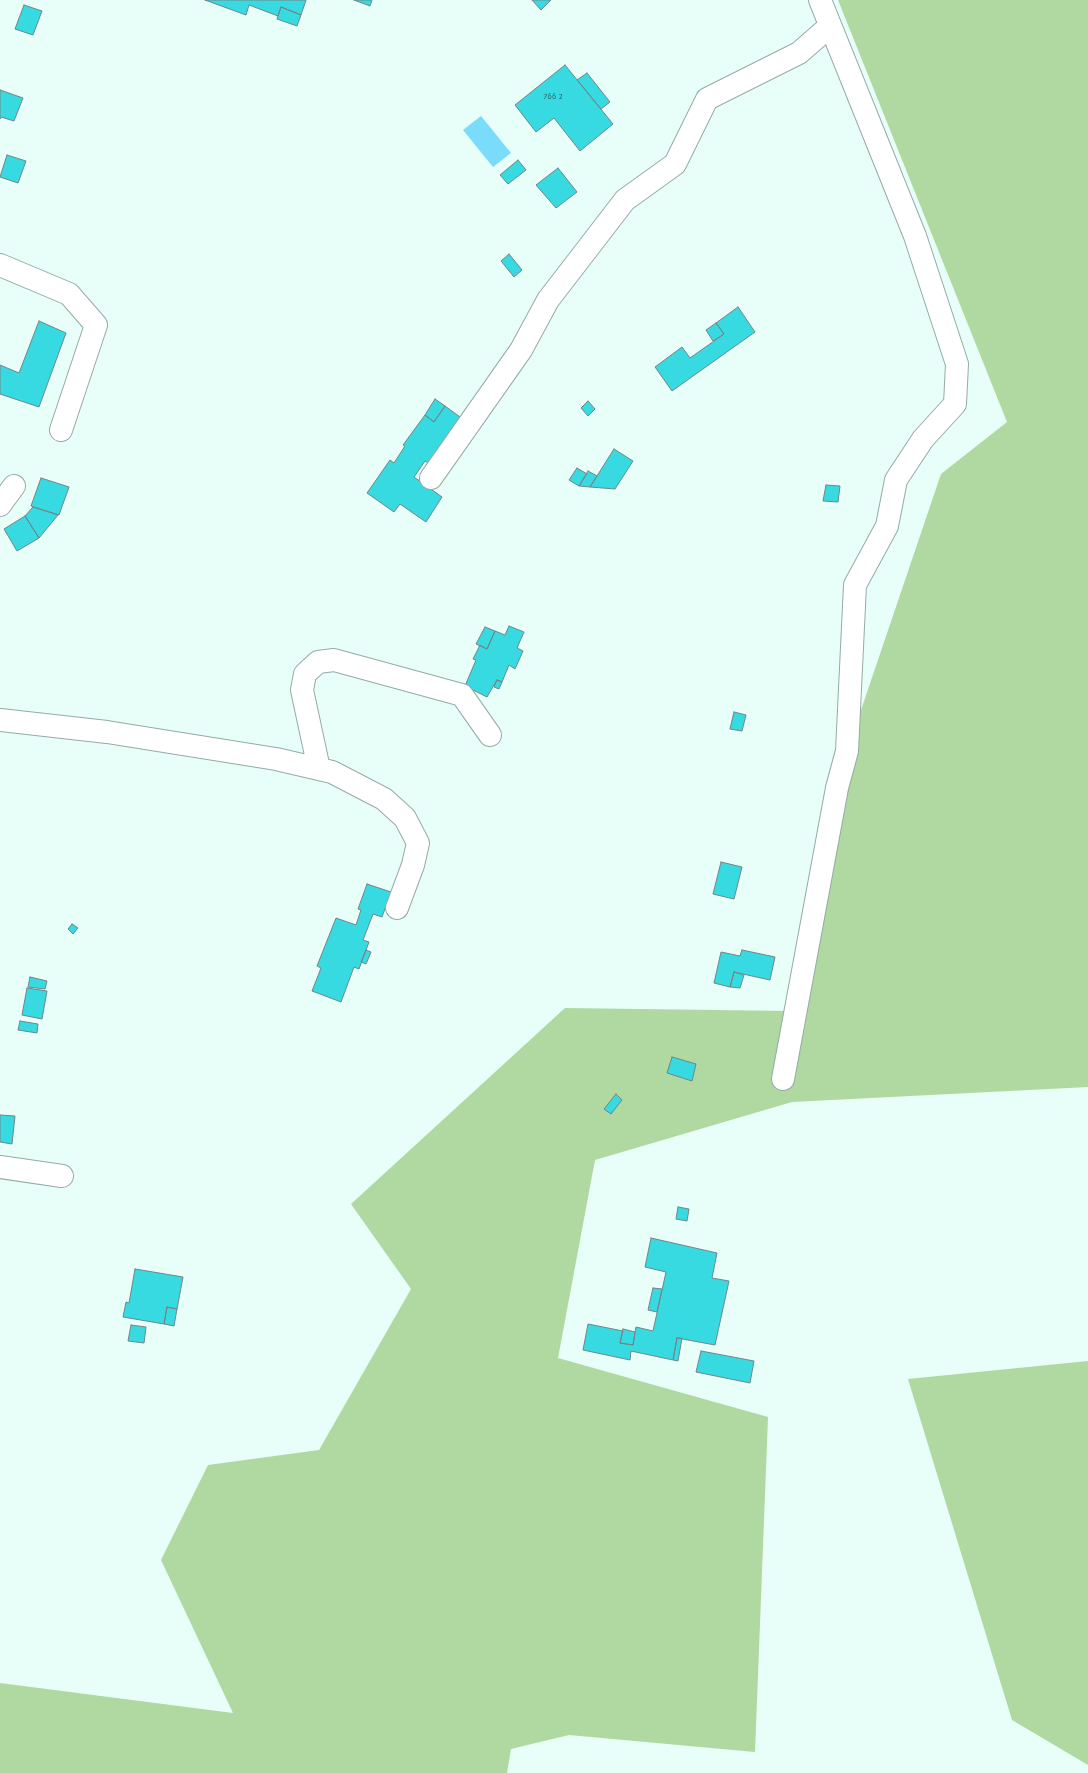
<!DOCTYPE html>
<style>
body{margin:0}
canvas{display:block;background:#e7fef9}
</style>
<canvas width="1088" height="1773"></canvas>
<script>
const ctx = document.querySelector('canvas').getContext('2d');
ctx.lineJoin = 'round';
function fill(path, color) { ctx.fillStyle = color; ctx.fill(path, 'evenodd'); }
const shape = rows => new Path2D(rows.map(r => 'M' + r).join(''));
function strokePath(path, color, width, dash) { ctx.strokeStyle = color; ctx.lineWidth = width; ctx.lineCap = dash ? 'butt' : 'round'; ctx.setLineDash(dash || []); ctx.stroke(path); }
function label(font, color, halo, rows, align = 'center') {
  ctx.font = font + ' "PT Sans",sans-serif'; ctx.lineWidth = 3; ctx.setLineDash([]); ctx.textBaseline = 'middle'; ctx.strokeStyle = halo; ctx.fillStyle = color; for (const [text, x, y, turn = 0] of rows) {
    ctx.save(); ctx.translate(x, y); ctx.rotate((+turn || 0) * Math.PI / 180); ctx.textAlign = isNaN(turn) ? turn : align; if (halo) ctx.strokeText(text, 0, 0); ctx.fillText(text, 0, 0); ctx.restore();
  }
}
const green = shape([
 [838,0,1088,0,1088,1087,792,1102,595,1160,558,1358,768,1417,755,1752,569,1735,511,1749,507,1773,0,1773,0,1683,233,1713,161,1560,208,1465,319,1450,411,1289,351,1204,565,1008,790,1011,860,713,941,474,1007,422],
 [1088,1361,1088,1765,1012,1720,908,1379]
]);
const water = shape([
 [481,116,511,153,493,167,463,130]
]);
const building = shape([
 [205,0,306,0,301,15,281,7,278,16,249,5,246,15,205,0],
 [354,0,372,0,370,6,354,0],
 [532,0,551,0,541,10,532,0],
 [24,5,42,11,33,35,15,29,24,5],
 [281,7,301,15,297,26,277,19,281,7],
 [565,65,613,124,580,151,554,118,536,132,515,105,565,65],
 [587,73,610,102,601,109,577,80,587,73],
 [0,90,23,98,14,121,1,117,0,119,0,90],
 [7,155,26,161,18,183,0,177,7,155],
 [518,160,526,170,508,184,500,175,518,160],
 [558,168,577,192,556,208,536,185,558,168],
 [509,254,522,270,514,277,501,261,509,254],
 [738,307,755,332,672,391,655,367,682,347,690,358,724,334,716,323,738,307],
 [39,321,66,333,39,407,0,394,0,365,19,373,39,321],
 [716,323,724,334,713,341,706,330,716,323],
 [435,399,445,406,434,422,425,415,435,399],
 [588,401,595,409,588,416,581,408,588,401],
 [445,406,460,417,428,463,425,461,414,477,442,497,426,522,400,504,394,512,367,493,390,460,394,463,405,446,403,445,425,415,434,422,445,406],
 [614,449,633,461,615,489,590,487,614,449],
 [577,468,587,474,579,486,569,480,577,468],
 [588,471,597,476,590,487,579,486,588,471],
 [41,478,69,487,59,515,31,506,41,478],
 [826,485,840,486,838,502,823,501,826,485],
 [33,507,58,515,39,538,25,516,33,507],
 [25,516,39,538,17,551,4,529,25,516],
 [509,626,524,632,517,648,523,651,515,669,509,665,502,682,497,680,487,697,465,686,476,660,473,659,480,645,487,649,495,631,505,635,509,626],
 [485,627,495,631,487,649,476,644,485,627],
 [497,680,502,682,499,689,494,687,497,680],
 [734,712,746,715,742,731,730,729,734,712],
 [721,862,742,867,734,899,713,894,721,862],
 [367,884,391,892,382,917,373,914,363,940,369,942,359,969,354,967,341,1002,312,991,321,968,317,966,336,918,356,925,361,910,358,909,367,884],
 [72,924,78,928,73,934,68,929,72,924],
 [366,950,371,952,366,964,361,962,366,950],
 [742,950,775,957,770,980,734,972,730,987,714,983,721,952,740,956,742,950],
 [734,972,744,975,740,988,730,987,734,972],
 [30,977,47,981,45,989,28,987,30,977],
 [27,988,47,991,42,1019,22,1015,27,988],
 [20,1021,38,1024,37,1033,18,1030,20,1021],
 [672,1057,696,1064,692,1081,667,1073,672,1057],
 [616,1094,622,1100,611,1114,604,1109,616,1094],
 [0,1115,15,1116,12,1144,0,1142,0,1115],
 [678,1207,689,1209,687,1221,676,1219,678,1207],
 [651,1238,717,1253,712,1278,729,1281,715,1345,677,1338,673,1360,631,1351,630,1360,583,1350,588,1324,623,1331,620,1343,633,1345,636,1327,653,1331,666,1272,645,1267,651,1238],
 [135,1269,183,1277,177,1309,167,1307,164,1324,123,1317,126,1302,129,1303,135,1269],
 [653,1288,662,1289,657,1312,648,1310,653,1288],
 [167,1307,177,1309,174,1326,164,1324,167,1307],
 [131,1325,146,1327,144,1343,128,1341,131,1325],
 [623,1329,635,1332,633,1345,620,1343,623,1329],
 [677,1338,682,1338,678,1361,673,1360,677,1338],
 [701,1351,754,1361,750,1383,696,1372,701,1351]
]);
const minor = shape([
 [0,265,69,294,96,325,61,430],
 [431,478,521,350,548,300,625,200,675,164,707,99,799,53,830,26],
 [0,505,14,486],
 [0,720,107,732,276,759,332,772,384,799,405,818,418,843,413,865,397,908],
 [319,769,302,690,305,674,318,662,334,660,462,695,490,735],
 [783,1079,837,788,847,751,855,585,887,526,896,480,923,439,955,404,957,364,915,236,820,0],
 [0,1167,62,1176]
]);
const numberNames = [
 ["766 2",553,97]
];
fill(green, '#afd9a0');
fill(water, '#7adbfb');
fill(building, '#38dae2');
strokePath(building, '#708688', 1);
strokePath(minor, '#95aba6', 24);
strokePath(minor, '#fff', 22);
label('8px', '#2f5e5f', null, numberNames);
</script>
